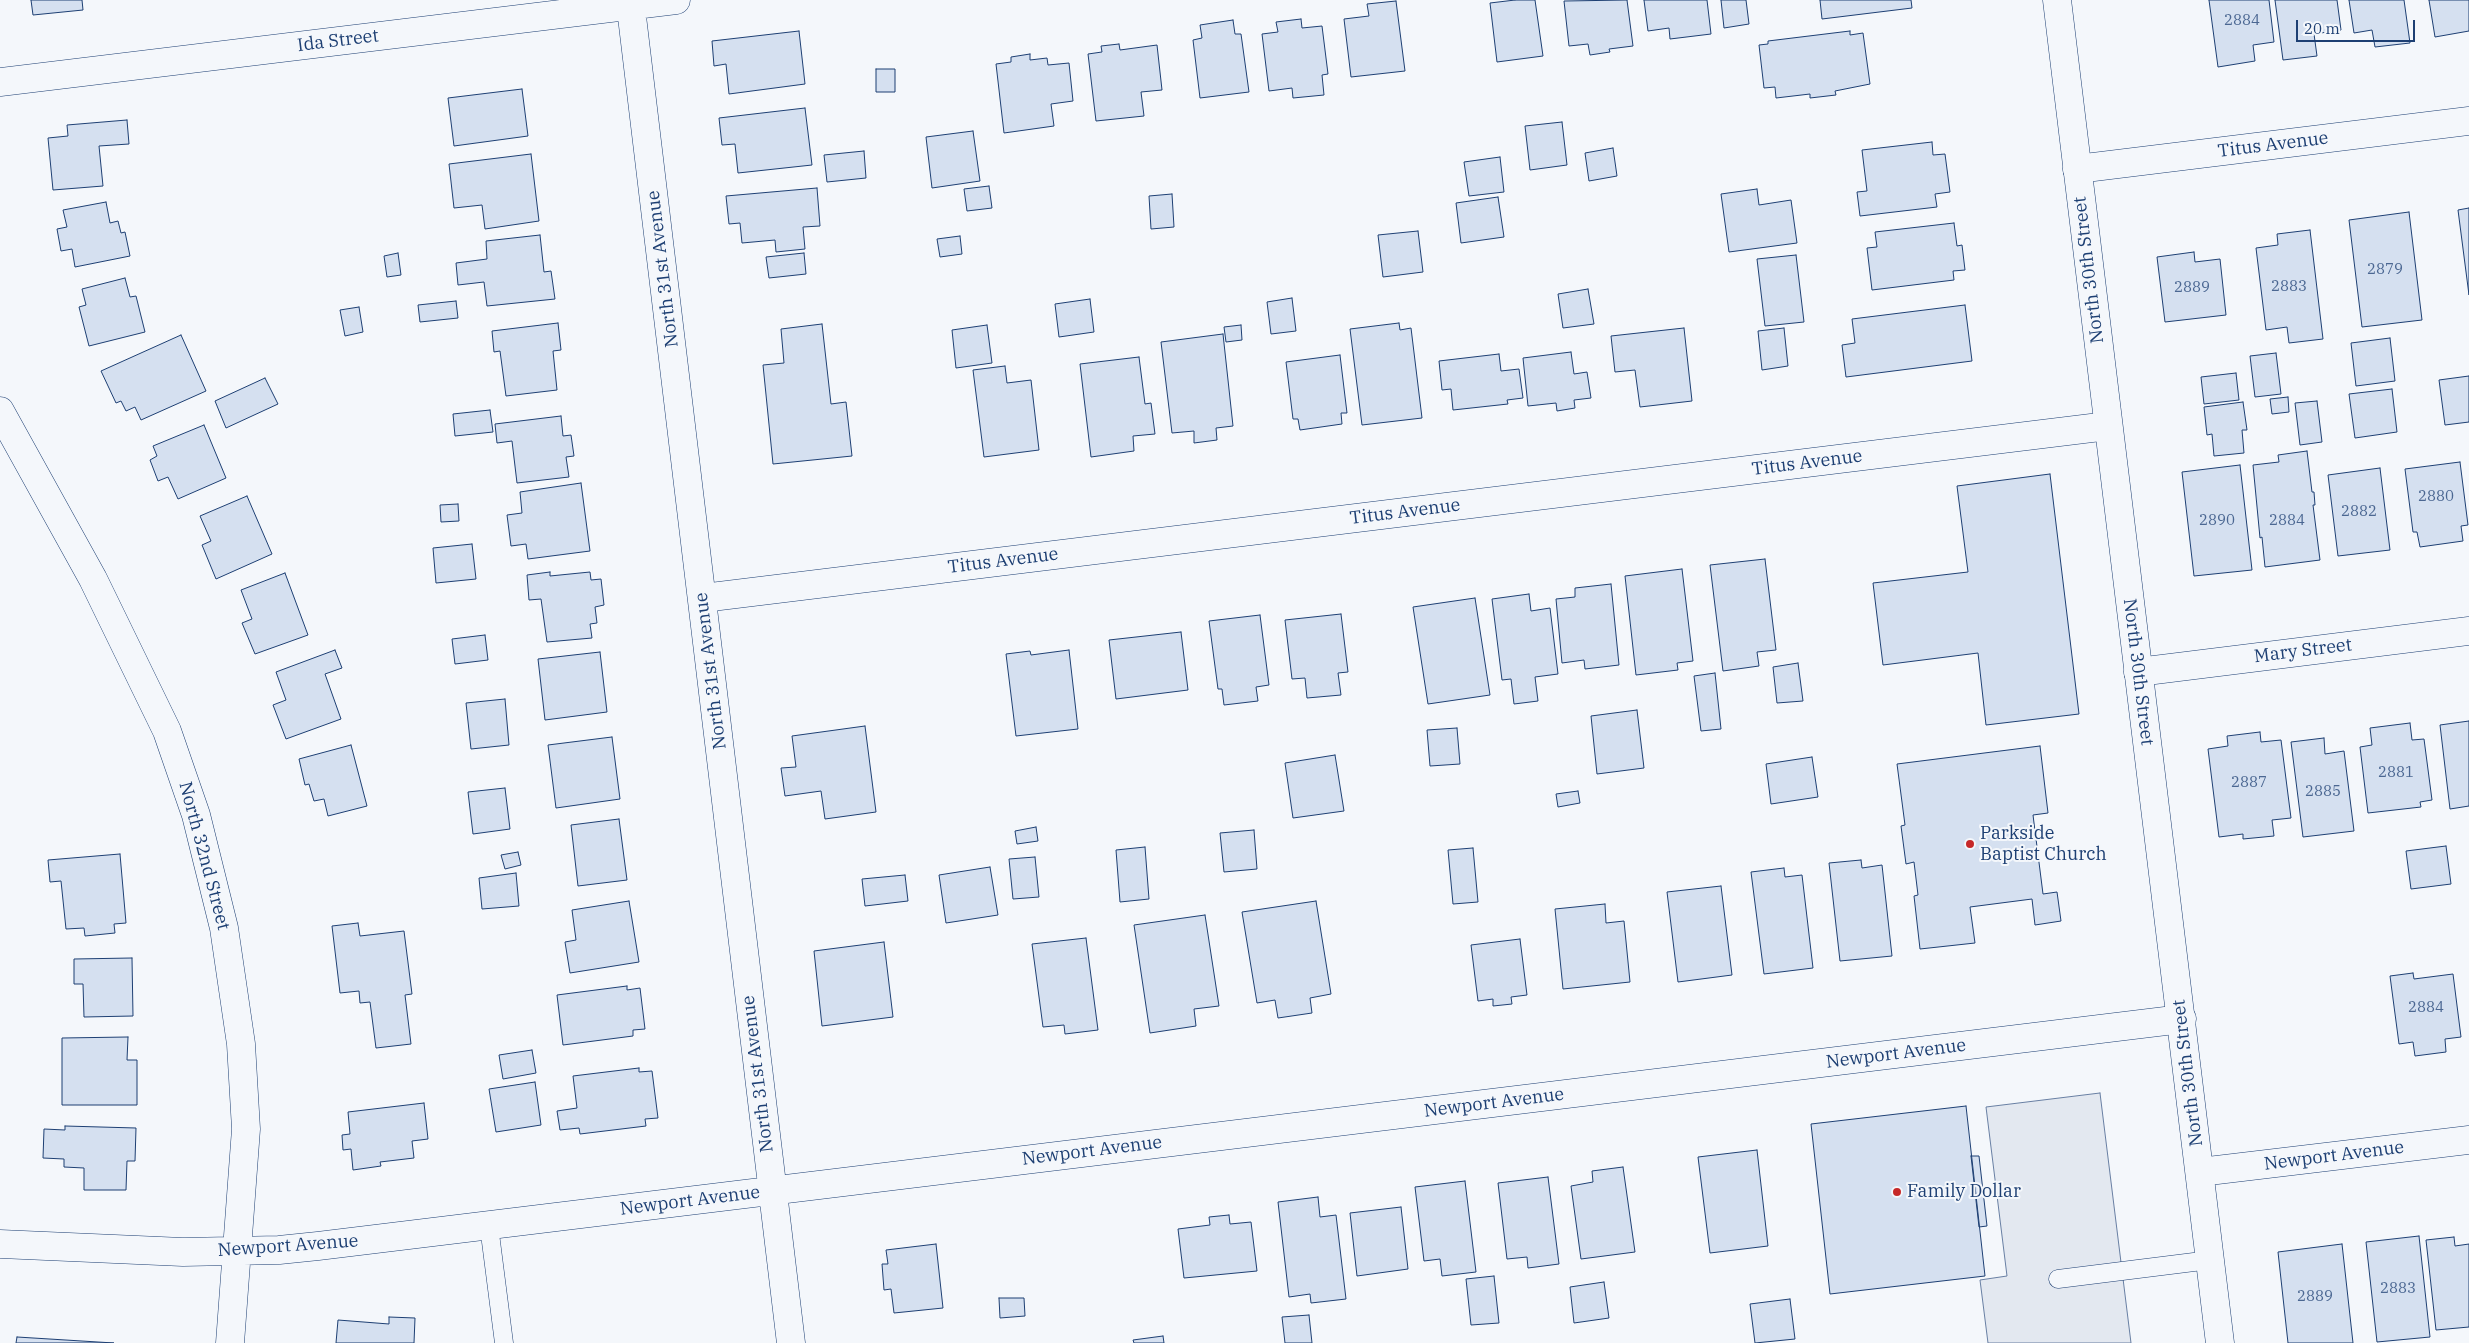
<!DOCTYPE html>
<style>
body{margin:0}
#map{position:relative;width:2469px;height:1343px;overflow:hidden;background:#f4f7fb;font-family:"IBM Plex Serif",serif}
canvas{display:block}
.scale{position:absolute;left:2296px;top:20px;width:119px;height:22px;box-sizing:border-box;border:2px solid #1d3f73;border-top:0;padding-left:6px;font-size:15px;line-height:18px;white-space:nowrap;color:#1d3f73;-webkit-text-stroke:4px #f4f7fb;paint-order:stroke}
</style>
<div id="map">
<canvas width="2469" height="1343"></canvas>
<div class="scale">20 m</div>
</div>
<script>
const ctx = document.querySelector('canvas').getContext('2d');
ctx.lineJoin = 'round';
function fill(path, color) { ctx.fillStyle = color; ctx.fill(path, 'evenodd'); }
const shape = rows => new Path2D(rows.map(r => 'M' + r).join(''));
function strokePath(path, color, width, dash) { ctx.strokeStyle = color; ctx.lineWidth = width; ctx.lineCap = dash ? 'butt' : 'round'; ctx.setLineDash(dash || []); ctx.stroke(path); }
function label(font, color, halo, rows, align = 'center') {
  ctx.font = font + ' "IBM Plex Serif",serif'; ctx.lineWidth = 4; ctx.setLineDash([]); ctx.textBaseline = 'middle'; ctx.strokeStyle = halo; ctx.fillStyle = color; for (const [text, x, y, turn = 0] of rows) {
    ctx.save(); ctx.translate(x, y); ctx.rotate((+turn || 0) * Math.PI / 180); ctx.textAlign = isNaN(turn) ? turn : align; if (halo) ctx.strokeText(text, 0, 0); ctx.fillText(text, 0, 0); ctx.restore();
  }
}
const parking = shape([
 [2100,1093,2131,1343,1988,1343,1980,1280,2007,1276,1986,1107,2100,1093]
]);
const building = shape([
 [31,0,82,0,83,10,33,15,31,0],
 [1515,0,1535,0,1543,56,1497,62,1490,3,1515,0],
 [1627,0,1633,46,1609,49,1610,52,1590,55,1588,44,1569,46,1564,1,1627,0],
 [1644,0,1707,0,1711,34,1670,39,1669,28,1648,31,1644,0],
 [1721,0,1746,0,1749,24,1724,28,1721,0],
 [1820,0,1911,0,1912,8,1822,19,1820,0],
 [2209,0,2269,0,2274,42,2253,45,2255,61,2218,67,2209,0],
 [2275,0,2337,0,2341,30,2314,34,2317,56,2283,60,2275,0],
 [2349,0,2404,0,2410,43,2375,47,2372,30,2354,33,2349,0],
 [2429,0,2469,0,2469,31,2435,37,2429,0],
 [1396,1,1405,71,1351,77,1344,19,1369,16,1367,4,1396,1],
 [1301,19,1302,28,1322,26,1328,74,1322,75,1324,95,1293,98,1292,88,1269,91,1262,34,1278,32,1276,22,1301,19],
 [1233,20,1235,34,1241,34,1249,92,1200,98,1193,40,1202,38,1200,25,1233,20],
 [799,31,805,84,729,94,726,64,714,66,712,41,799,31],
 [1850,31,1850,35,1863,33,1870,84,1835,91,1836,95,1810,98,1810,94,1776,98,1775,87,1764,88,1759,45,1768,44,1768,41,1850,31],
 [1119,44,1120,50,1157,45,1162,90,1141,92,1144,116,1096,121,1088,54,1102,52,1101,46,1119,44],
 [1030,54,1030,60,1047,58,1048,65,1069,63,1073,101,1051,104,1054,126,1004,133,996,64,1011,62,1011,57,1030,54],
 [876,69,895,69,895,92,876,92,876,69],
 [522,89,528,136,454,146,448,98,522,89],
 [805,108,812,165,738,173,735,144,722,145,719,118,805,108],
 [127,120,129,144,99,146,103,186,53,190,48,138,68,136,67,125,127,120],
 [1562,122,1567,165,1530,170,1525,126,1562,122],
 [973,131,980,181,932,188,926,137,973,131],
 [1932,142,1933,155,1945,154,1950,192,1935,194,1937,207,1860,216,1857,192,1867,191,1862,150,1932,142],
 [1613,148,1617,176,1589,181,1585,153,1613,148],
 [864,151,866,178,827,182,824,155,864,151],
 [531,154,539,221,485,229,482,205,454,208,449,164,531,154],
 [1500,157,1504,192,1469,196,1464,162,1500,157],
 [989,186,992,208,967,211,964,189,989,186],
 [817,188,820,226,803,227,805,249,776,252,775,240,742,243,740,223,729,224,726,196,817,188],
 [1757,189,1759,205,1791,200,1797,243,1729,252,1721,194,1757,189],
 [1172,194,1174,227,1151,229,1149,196,1172,194],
 [1498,197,1504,237,1461,243,1456,203,1498,197],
 [106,202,110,223,118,221,121,233,125,232,130,256,75,267,72,249,61,251,57,229,67,227,63,210,106,202],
 [2469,208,2469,295,2458,210,2469,208],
 [2409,212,2422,320,2362,327,2349,220,2409,212],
 [1954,223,1957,246,1962,245,1965,270,1953,271,1954,280,1872,290,1867,248,1877,247,1875,232,1954,223],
 [2310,230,2323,339,2289,343,2287,327,2266,330,2256,248,2278,245,2277,234,2310,230],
 [1418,231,1423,272,1383,277,1378,235,1418,231],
 [540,235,544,272,551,271,555,299,487,306,484,282,458,285,456,263,487,259,486,241,540,235],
 [960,236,962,254,940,257,937,239,960,236],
 [2194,252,2195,262,2220,259,2226,315,2165,322,2157,257,2194,252],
 [398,253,401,275,387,277,384,256,398,253],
 [804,253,806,274,769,278,766,257,804,253],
 [1796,255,1804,322,1765,326,1757,259,1796,255],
 [125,278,130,297,136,296,145,332,89,346,79,307,86,305,82,289,125,278],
 [1588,289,1594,324,1563,328,1558,294,1588,289],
 [1292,298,1296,331,1271,334,1267,302,1292,298],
 [1090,299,1094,332,1059,337,1055,304,1090,299],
 [456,301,458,318,420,322,418,305,456,301],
 [1965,305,1972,361,1846,377,1842,345,1855,343,1852,319,1965,305],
 [359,307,363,332,345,336,340,310,359,307],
 [558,323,561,350,553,351,557,390,506,396,500,351,494,352,492,331,558,323],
 [1399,323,1400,330,1411,328,1422,418,1362,425,1350,329,1399,323],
 [822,324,831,404,846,402,852,456,773,464,763,365,784,363,781,329,822,324],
 [987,325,992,363,956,368,952,330,987,325],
 [1241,325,1242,340,1226,342,1224,327,1241,325],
 [1684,328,1692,401,1640,407,1635,370,1615,372,1611,336,1684,328],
 [1784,328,1788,366,1762,370,1758,331,1784,328],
 [1223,334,1233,426,1216,428,1217,440,1194,443,1194,431,1172,433,1161,342,1223,334],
 [181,335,206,391,141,420,135,407,126,411,121,401,116,403,101,371,181,335],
 [2390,338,2395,381,2356,386,2351,343,2390,338],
 [1571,352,1574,374,1587,372,1591,398,1574,400,1575,408,1557,411,1556,403,1528,406,1523,358,1571,352],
 [2276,353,2281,394,2255,397,2250,356,2276,353],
 [1499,354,1501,371,1519,369,1523,398,1507,400,1508,404,1453,410,1451,389,1442,390,1439,361,1499,354],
 [1340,355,1347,413,1341,413,1342,424,1300,430,1298,419,1293,419,1286,362,1340,355],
 [1139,357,1145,404,1151,403,1155,434,1133,436,1134,451,1091,457,1080,364,1139,357],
 [1005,366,1007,383,1031,380,1039,450,984,457,973,370,1005,366],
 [2236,373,2239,400,2204,404,2201,377,2236,373],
 [2469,376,2469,422,2445,425,2439,380,2469,376],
 [265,378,278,404,226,428,215,401,265,378],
 [2392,389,2397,432,2355,438,2349,394,2392,389],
 [2288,397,2289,412,2272,414,2270,399,2288,397],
 [2317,401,2322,442,2300,445,2295,403,2317,401],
 [2243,402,2247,430,2242,430,2244,453,2214,456,2212,434,2207,435,2204,407,2243,402],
 [490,410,493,432,455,436,453,414,490,410],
 [561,416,563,436,571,435,574,456,566,457,569,477,517,483,512,441,497,443,495,424,561,416],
 [204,425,226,478,178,499,168,477,158,481,150,460,157,456,153,446,204,425],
 [2307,451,2312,492,2314,492,2315,505,2313,505,2320,560,2265,567,2262,537,2260,538,2253,465,2279,462,2278,455,2307,451],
 [2460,462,2468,525,2461,526,2463,541,2420,547,2417,532,2413,532,2405,469,2460,462],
 [2240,465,2252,570,2194,576,2182,472,2240,465],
 [2380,468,2390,550,2338,556,2328,475,2380,468],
 [2050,474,2079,714,1986,725,1978,653,1883,665,1873,583,1968,572,1957,486,2050,474],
 [581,483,590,551,528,559,526,544,511,546,507,515,522,513,520,492,581,483],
 [247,496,272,554,216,579,202,545,211,541,200,516,247,496],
 [458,504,459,521,441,522,440,505,458,504],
 [472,544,476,579,436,583,433,548,472,544],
 [1765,559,1776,650,1757,652,1759,666,1723,671,1710,565,1765,559],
 [1682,569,1693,661,1677,663,1678,670,1636,675,1625,576,1682,569],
 [550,572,550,576,590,572,591,580,601,579,604,605,595,607,597,623,590,624,592,638,547,642,541,599,529,600,527,575,550,572],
 [285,573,308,635,255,654,242,623,252,619,241,590,285,573],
 [1611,584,1619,665,1585,669,1584,660,1562,663,1556,599,1575,597,1575,588,1611,584],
 [1529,594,1531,611,1550,608,1558,674,1535,677,1538,701,1514,704,1511,679,1502,680,1492,599,1529,594],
 [1475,598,1490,695,1428,704,1413,607,1475,598],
 [1341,614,1348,672,1338,673,1341,695,1307,698,1305,678,1292,679,1285,620,1341,614],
 [1260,615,1269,685,1256,687,1258,701,1224,705,1222,689,1218,689,1209,621,1260,615],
 [1181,632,1188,690,1116,699,1109,640,1181,632],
 [485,635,488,660,455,664,452,639,485,635],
 [335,650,342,668,325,674,341,719,286,739,273,705,286,700,276,672,335,650],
 [1069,650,1078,729,1016,736,1006,654,1030,651,1031,655,1069,650],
 [600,652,607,712,545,720,538,659,600,652],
 [1798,663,1803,701,1777,703,1773,667,1798,663],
 [1715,673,1721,729,1701,731,1694,676,1715,673],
 [505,699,509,745,471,749,466,703,505,699],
 [1637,710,1644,768,1597,774,1591,716,1637,710],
 [2469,721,2469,806,2450,809,2440,725,2469,721],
 [2410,723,2412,740,2424,739,2432,800,2420,802,2421,807,2368,813,2360,747,2372,745,2370,728,2410,723],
 [865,726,876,812,825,819,821,791,785,796,781,768,796,767,792,736,865,726],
 [1457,728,1460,764,1430,766,1427,730,1457,728],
 [2260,732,2261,742,2281,740,2291,818,2272,820,2274,836,2243,839,2243,834,2219,837,2208,749,2228,746,2227,736,2260,732],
 [612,737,620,799,556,808,548,745,612,737],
 [2324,738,2325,754,2344,751,2354,831,2303,837,2291,742,2324,738],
 [351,745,367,806,328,816,324,799,314,801,309,784,305,785,299,759,351,745],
 [2040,746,2048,813,2033,815,2043,894,2057,892,2061,921,2035,925,2032,899,1970,907,1975,943,1920,949,1914,896,1918,895,1914,862,1906,864,1901,826,1905,825,1897,764,2040,746],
 [1335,755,1344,811,1293,818,1285,763,1335,755],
 [1812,757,1818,797,1771,804,1766,764,1812,757],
 [505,788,510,829,473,834,468,792,505,788],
 [1578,791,1580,803,1558,807,1556,794,1578,791],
 [619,819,627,880,578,886,571,825,619,819],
 [1036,827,1038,841,1017,844,1015,831,1036,827],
 [1254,830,1257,869,1224,872,1220,833,1254,830],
 [2446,846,2451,884,2411,889,2406,851,2446,846],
 [1145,847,1149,899,1120,902,1116,850,1145,847],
 [1473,848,1478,902,1453,904,1448,850,1473,848],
 [518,852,521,865,505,869,501,855,518,852],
 [120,854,126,923,114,924,115,933,85,936,84,928,66,929,61,881,50,882,48,860,120,854],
 [1035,857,1039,897,1013,899,1009,859,1035,857],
 [1861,860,1862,868,1882,865,1892,956,1840,961,1829,863,1861,860],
 [990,867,998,915,946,923,939,875,990,867],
 [1784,868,1785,877,1802,875,1813,968,1764,974,1751,872,1784,868],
 [516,873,519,906,482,909,479,878,516,873],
 [905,875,908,901,865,906,862,879,905,875],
 [1721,886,1732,975,1678,982,1667,892,1721,886],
 [629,901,639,962,570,973,565,942,576,940,572,910,629,901],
 [1316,901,1331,994,1310,998,1312,1013,1278,1018,1275,1000,1257,1003,1242,912,1316,901],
 [1605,904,1606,923,1624,921,1630,982,1563,989,1555,909,1605,904],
 [1205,915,1219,1006,1194,1009,1196,1026,1150,1033,1134,925,1205,915],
 [358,923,360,936,404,931,412,994,405,995,411,1044,376,1048,370,1002,360,1003,359,991,340,993,332,926,358,923],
 [1086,938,1098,1030,1065,1034,1064,1025,1043,1027,1032,944,1086,938],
 [1520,939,1527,995,1511,997,1512,1004,1493,1006,1493,999,1478,1001,1471,945,1520,939],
 [884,942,893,1017,822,1026,814,951,884,942],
 [132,958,133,1016,84,1017,83,984,74,984,74,959,132,958],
 [2413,973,2414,979,2453,974,2461,1037,2445,1039,2446,1052,2415,1056,2413,1042,2399,1044,2390,976,2413,973],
 [627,986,627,990,640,988,645,1029,633,1030,633,1036,563,1045,557,995,627,986],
 [128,1037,127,1060,137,1060,137,1105,62,1105,62,1038,128,1037],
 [532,1050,536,1073,503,1079,499,1055,532,1050],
 [639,1068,639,1072,652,1071,658,1118,645,1119,646,1126,580,1134,579,1128,560,1130,557,1111,577,1108,573,1076,639,1068],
 [535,1082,541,1125,496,1132,489,1089,535,1082],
 [424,1103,428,1139,412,1141,414,1158,380,1162,381,1166,353,1170,351,1149,343,1150,342,1135,350,1134,348,1112,424,1103],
 [1966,1106,1985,1276,1830,1294,1811,1124,1966,1106],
 [65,1126,136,1128,135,1161,127,1161,126,1190,84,1190,84,1168,64,1167,64,1159,43,1158,44,1129,65,1130,65,1126],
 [1757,1150,1768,1246,1710,1253,1698,1157,1757,1150],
 [1971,1156,1979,1156,1987,1226,1979,1227,1971,1156],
 [1623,1167,1635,1252,1581,1259,1571,1186,1593,1182,1592,1171,1623,1167],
 [1548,1177,1559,1264,1528,1268,1527,1257,1507,1259,1498,1183,1548,1177],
 [1465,1181,1476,1272,1442,1276,1440,1259,1424,1261,1415,1187,1465,1181],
 [1318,1197,1320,1217,1336,1215,1346,1299,1311,1303,1310,1294,1289,1297,1278,1202,1318,1197],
 [1401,1207,1408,1269,1357,1276,1350,1213,1401,1207],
 [1229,1215,1230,1224,1251,1222,1257,1271,1184,1278,1178,1229,1210,1225,1209,1217,1229,1215],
 [2419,1236,2430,1337,2377,1342,2366,1242,2419,1236],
 [2454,1237,2455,1246,2469,1244,2469,1327,2436,1330,2426,1240,2454,1237],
 [936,1244,943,1308,894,1313,891,1289,884,1290,882,1264,888,1264,886,1250,936,1244],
 [2342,1244,2353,1343,2288,1343,2278,1252,2342,1244],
 [1494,1276,1499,1323,1471,1325,1466,1279,1494,1276],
 [1604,1282,1609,1318,1574,1323,1570,1287,1604,1282],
 [999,1298,1024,1298,1025,1316,1000,1318,999,1298],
 [1790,1299,1795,1339,1755,1343,1750,1304,1790,1299],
 [1309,1315,1312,1343,1285,1343,1282,1317,1309,1315],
 [389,1317,415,1318,414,1343,336,1343,338,1320,389,1324,389,1317],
 [1163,1336,1164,1343,1134,1343,1133,1340,1163,1336],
 [17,1337,114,1343,16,1343,17,1337]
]);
const lane = shape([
 [489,1226,504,1343],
 [2058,1279,2210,1260]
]);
const street = shape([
 [630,0,791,1343],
 [0,82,676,0],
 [2077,169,2469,121],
 [0,411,93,579,167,731,196,815,224,928,241,1044,246,1129,230,1343],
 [703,598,2108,426],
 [2138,672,2469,631],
 [2200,1172,2469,1140],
 [0,1244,183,1252,279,1250,318,1246,2182,1019]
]);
const highway = shape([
 [2057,0,2220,1343]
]);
const markers = [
 [1970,844,5,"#c62828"],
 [1897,1192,5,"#c62828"]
];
const numberNames = [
 ["2884",2242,21],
 ["2879",2385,270],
 ["2883",2289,287],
 ["2889",2192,288],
 ["2880",2436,497],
 ["2882",2359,512],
 ["2890",2217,521],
 ["2884",2287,521],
 ["2881",2396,773],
 ["2887",2249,783],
 ["2885",2323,792],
 ["2884",2426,1008],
 ["2883",2398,1289],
 ["2889",2315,1297]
];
const streetNames = [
 ["Ida Street",338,41,-7],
 ["Titus Avenue",2273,145,-7],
 ["North 31st Avenue",663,269,-97],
 ["North 30th Street",2089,270,-97],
 ["Titus Avenue",1807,463,-7],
 ["Titus Avenue",1405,512,-7],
 ["Titus Avenue",1003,561,-7],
 ["Mary Street",2303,651,-7],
 ["North 31st Avenue",711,671,-97],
 ["North 30th Street",2138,672,83],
 ["North 32nd Street",204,856,75],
 ["Newport Avenue",1896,1054,-7],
 ["North 30th Street",2188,1073,-97],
 ["North 31st Avenue",758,1074,-97],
 ["Newport Avenue",1494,1103,-7],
 ["Newport Avenue",1092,1151,-7],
 ["Newport Avenue",2334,1156,-7],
 ["Newport Avenue",690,1201,-7],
 ["Newport Avenue",288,1246,-4]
];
const poiNames = [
 ["Parkside",1980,834],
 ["Baptist Church",1980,855],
 ["Family Dollar",1907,1192]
];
fill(parking, '#e3e8f0');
strokePath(parking, '#687fa3', 1);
fill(building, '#d5e0f0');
strokePath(building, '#1d3f73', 1);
strokePath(lane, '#1d3f73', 19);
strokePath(street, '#1d3f73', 29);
strokePath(highway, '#1d3f73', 29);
strokePath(lane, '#f4f7fb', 18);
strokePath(street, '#f4f7fb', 28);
strokePath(highway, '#f4f7fb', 28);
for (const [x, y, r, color] of markers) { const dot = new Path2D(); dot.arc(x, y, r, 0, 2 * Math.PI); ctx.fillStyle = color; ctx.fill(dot); strokePath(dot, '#f4f7fb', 2); }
label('15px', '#4b6792', null, numberNames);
label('18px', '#1d3f73', '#f4f7fb', streetNames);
label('18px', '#1d3f73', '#f4f7fb', poiNames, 'left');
</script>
